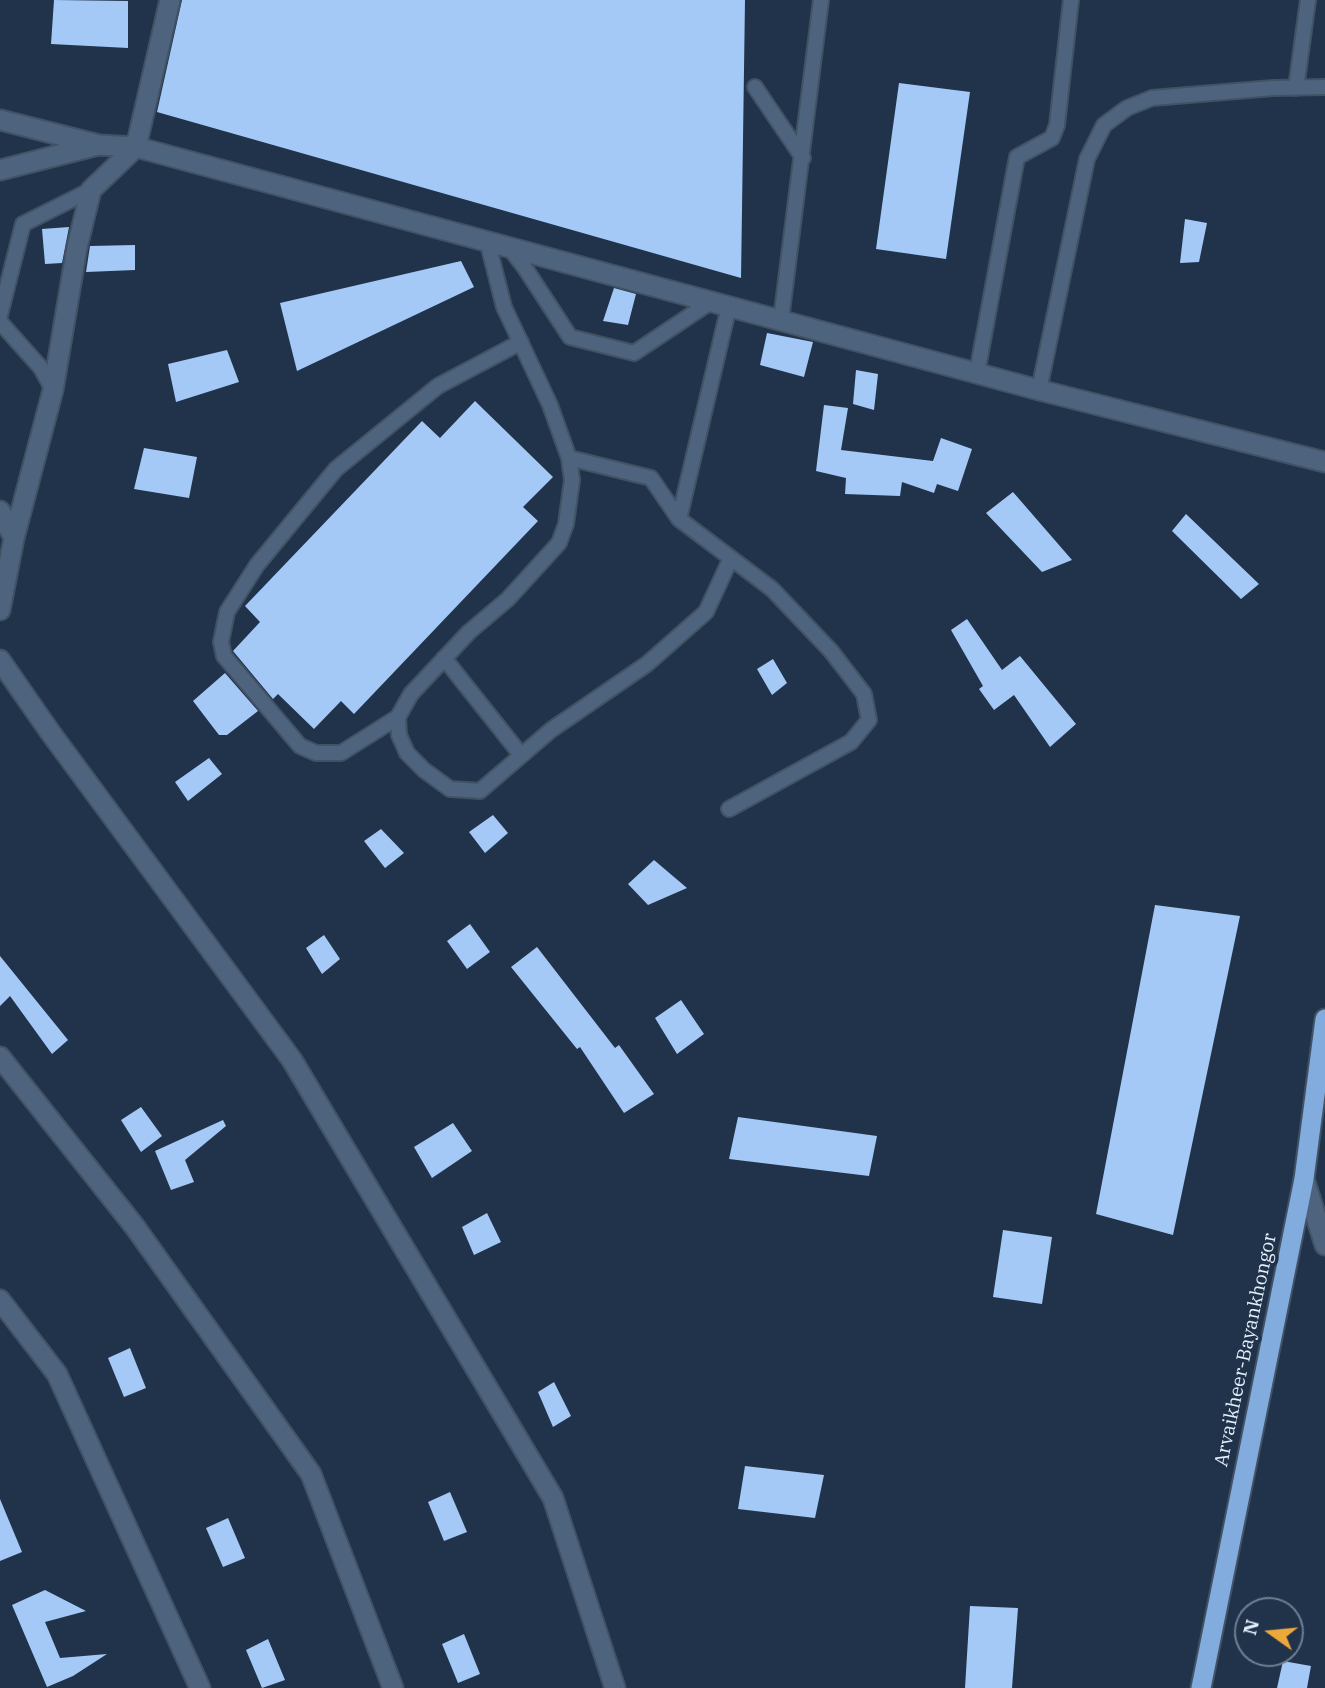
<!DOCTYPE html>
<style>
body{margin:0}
#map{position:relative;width:1325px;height:1688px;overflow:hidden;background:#20334a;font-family:"IBM Plex Serif",serif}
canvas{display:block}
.north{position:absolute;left:1234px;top:1597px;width:70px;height:70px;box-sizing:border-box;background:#20334a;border:2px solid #6f7f91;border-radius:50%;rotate:285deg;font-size:19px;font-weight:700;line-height:28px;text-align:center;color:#e6f0fc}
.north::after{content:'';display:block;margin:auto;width:24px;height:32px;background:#eda83c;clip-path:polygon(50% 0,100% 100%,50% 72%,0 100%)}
</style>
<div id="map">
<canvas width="1325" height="1688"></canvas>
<div class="north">N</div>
</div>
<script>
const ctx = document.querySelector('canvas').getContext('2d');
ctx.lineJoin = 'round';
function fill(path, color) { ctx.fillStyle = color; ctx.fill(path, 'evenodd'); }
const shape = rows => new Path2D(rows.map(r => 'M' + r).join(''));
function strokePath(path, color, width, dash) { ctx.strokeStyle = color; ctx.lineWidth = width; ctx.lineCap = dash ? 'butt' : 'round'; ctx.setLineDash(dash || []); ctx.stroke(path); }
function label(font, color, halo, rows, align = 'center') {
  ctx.font = font + ' "IBM Plex Serif",serif'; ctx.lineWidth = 7; ctx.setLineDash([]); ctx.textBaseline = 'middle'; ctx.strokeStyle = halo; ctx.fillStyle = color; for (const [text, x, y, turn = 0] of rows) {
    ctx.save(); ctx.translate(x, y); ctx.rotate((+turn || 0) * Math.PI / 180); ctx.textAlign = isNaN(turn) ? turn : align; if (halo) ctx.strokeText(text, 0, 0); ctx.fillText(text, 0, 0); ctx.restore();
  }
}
const building = shape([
 [54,0,128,1,128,48,51,44],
 [182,0,745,0,741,278,157,112],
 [899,83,970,92,946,259,876,249],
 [1185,219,1207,223,1199,262,1180,263],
 [69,227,62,263,45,264,42,229],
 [135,245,135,270,86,272,90,246],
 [461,261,474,287,297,371,280,303],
 [614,288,636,294,628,325,603,321],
 [767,333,813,342,804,377,760,365],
 [227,350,239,382,176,402,168,364],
 [856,370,878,374,874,410,853,404],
 [475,401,553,477,523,507,538,521,354,714,341,701,314,729,278,694,273,699,233,651,260,622,245,606,422,421,440,438],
 [824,405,848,408,841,450,933,461,941,438,972,449,958,491,937,484,934,493,902,482,900,496,845,494,846,478,816,471],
 [144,448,197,457,189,498,134,489],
 [1013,492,1072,560,1042,572,986,513],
 [1186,514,1259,584,1241,599,1172,531],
 [967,619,1002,670,1020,656,1076,724,1050,747,1014,695,994,710,979,689,983,686,951,630],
 [773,659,787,683,772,695,757,669],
 [225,673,258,711,227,735,219,735,193,701],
 [209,758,222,774,188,801,175,782],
 [493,815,508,833,485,853,469,832],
 [381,829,404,853,385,868,364,841],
 [654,860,687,888,648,905,628,884],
 [1155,905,1240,916,1173,1235,1096,1214],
 [470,924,490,952,467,969,447,941],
 [324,935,340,959,322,974,306,948],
 [537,947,615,1048,619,1045,654,1094,624,1113,580,1047,577,1049,511,967],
 [0,956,68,1040,52,1054,10,996,0,1006],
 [681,1000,704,1034,677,1054,655,1018],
 [141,1107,162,1136,141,1152,121,1120],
 [738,1117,877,1136,869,1176,729,1159],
 [223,1120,226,1126,185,1160,194,1182,171,1190,155,1151],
 [453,1123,472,1151,432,1178,414,1147],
 [487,1213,501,1242,474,1255,462,1227],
 [1003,1230,1052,1237,1042,1304,993,1297],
 [130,1348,146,1388,124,1397,108,1358],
 [554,1382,571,1416,553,1427,538,1392],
 [745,1466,824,1475,815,1518,738,1509],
 [450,1492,467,1532,444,1541,428,1502],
 [0,1499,22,1552,0,1561],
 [228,1518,245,1558,223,1567,206,1528],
 [45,1590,86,1611,45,1622,60,1658,107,1654,73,1676,47,1687,12,1605],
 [970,1606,1018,1608,1012,1688,965,1688],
 [464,1634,480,1674,458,1683,442,1644],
 [268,1639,285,1680,262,1688,246,1650],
 [1283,1661,1311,1666,1307,1688,1277,1688]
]);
const service = shape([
 [755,87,803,158],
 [1296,88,1308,0],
 [487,240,504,307,550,405,569,458,572,480,566,524,559,543,508,599,469,632,411,694,398,717,399,735,407,753,424,770,450,789,480,791,551,730,647,664,706,612,731,558],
 [508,246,525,268,570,337,634,353,712,301],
 [0,315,23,224,91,190],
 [781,320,821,0],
 [0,322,41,368,53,390],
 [977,373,1017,157,1052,138,1057,125,1071,0],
 [1039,390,1087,159,1104,125,1127,108,1152,98,1273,88,1325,87],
 [569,458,651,478,679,519,772,589,831,651,864,694,869,720,851,742,729,809],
 [679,519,729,306],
 [444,658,521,755],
 [398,717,341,753,316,753,300,746,224,656,221,642,227,612,257,565,336,469,438,386,521,342]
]);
const minor = shape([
 [0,511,14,538],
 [0,610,14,538,53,390,77,247,91,190,136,147],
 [0,660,50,732,292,1060,553,1498,615,1688],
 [0,1057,135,1227,311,1474,393,1688],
 [1304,1179,1325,1245],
 [0,1300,57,1374,200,1688]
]);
const tertiary = shape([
 [0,120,99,145,136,147,1039,390,1325,462],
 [136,147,170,0],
 [0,170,98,145]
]);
const trunk = shape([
 [1201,1688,1304,1179,1325,1019]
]);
const streetNames = [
 ["Arvaikheer-Bayankhongor",1246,1350,-78]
];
fill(building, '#a5c9f7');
strokePath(service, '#425265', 18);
strokePath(minor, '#425265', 23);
strokePath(tertiary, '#425265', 23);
strokePath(trunk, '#425265', 23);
strokePath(service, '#4e637d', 14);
strokePath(minor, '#4e637d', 19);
strokePath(tertiary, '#4e637d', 19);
strokePath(trunk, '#82abde', 19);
label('19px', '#e6f0fc', '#20334a', streetNames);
</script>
